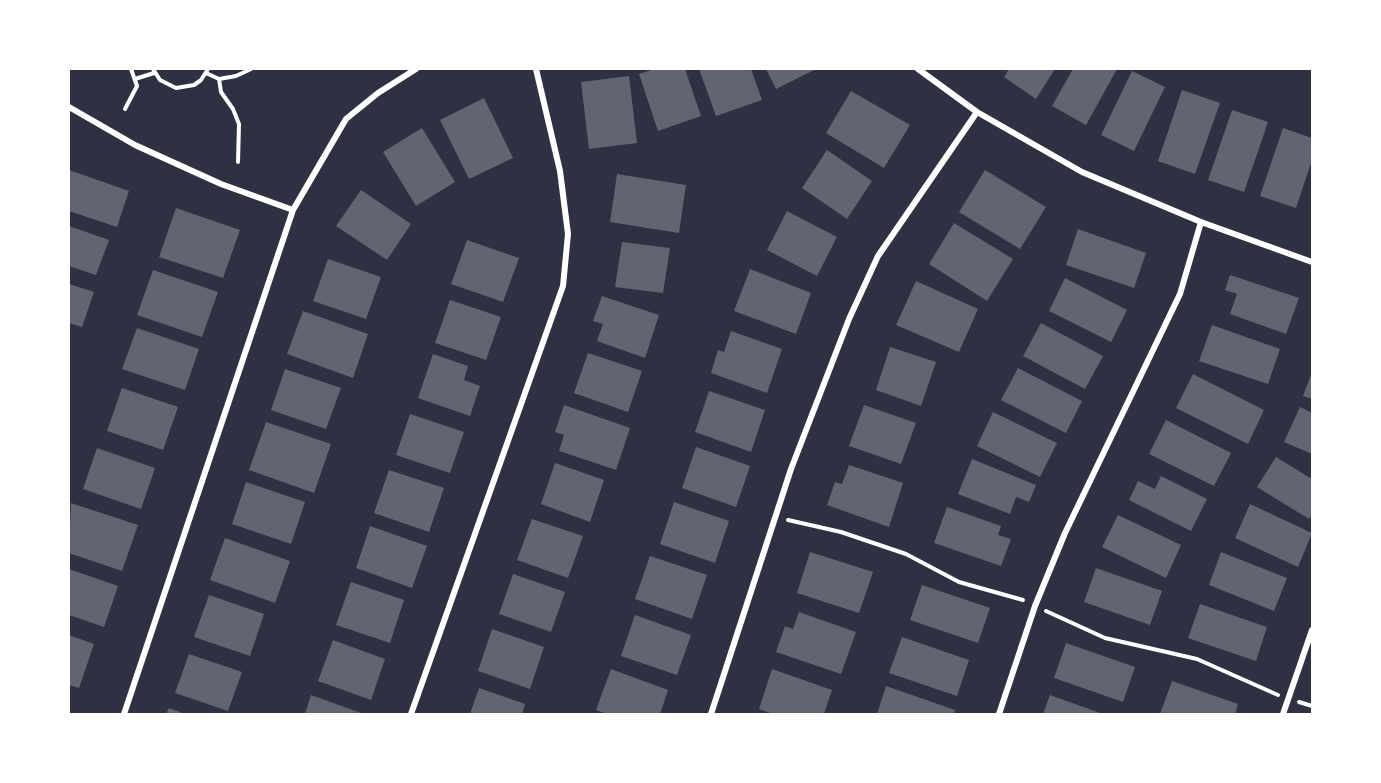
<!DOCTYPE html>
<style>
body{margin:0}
#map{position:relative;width:1381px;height:783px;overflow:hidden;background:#2d3142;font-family:Roboto,sans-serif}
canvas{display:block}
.frame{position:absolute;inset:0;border:70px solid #fff;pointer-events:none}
</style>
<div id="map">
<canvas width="1381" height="783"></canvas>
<div class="frame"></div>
</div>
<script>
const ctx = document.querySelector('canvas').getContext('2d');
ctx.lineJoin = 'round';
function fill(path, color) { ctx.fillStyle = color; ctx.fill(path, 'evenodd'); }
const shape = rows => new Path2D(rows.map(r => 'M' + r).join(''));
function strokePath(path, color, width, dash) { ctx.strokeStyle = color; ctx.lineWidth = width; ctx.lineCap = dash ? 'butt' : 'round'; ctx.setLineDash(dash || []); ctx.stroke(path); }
const building = shape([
 [655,69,685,69,701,116,658,131,639,74],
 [699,69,751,69,762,100,716,116],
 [766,69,816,69,776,89],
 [1009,69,1055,69,1036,99,1004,77],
 [1073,69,1117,69,1086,125,1052,106],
 [1132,71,1165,87,1134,151,1101,135],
 [629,76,637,143,589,149,581,82],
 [1182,90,1220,103,1195,174,1158,161],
 [851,91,910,125,884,168,826,133],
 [484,98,513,158,469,179,440,120],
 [1232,110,1268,122,1244,192,1208,180],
 [422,128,455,182,416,206,383,152],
 [1283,128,1312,138,1312,160,1296,208,1260,196],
 [827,150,872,181,847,219,802,188],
 [69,170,129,191,117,227,69,211],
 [985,170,1046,207,1020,249,959,212],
 [617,174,686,185,679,233,610,222],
 [361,190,411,224,387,260,336,226],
 [176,208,240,230,223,278,159,257],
 [787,211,837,237,817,276,767,250],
 [954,223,1013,259,987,301,929,264],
 [69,226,109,240,96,275,69,266],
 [1078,229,1146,253,1134,288,1066,265],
 [467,240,519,258,503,302,451,284],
 [622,242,670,248,663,293,615,287],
 [328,259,381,277,366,319,313,301],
 [750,269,811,293,796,334,734,311],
 [153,270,218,292,202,337,137,315],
 [1230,275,1299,298,1286,334,1230,314,1237,294,1225,290],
 [1065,278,1127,310,1111,342,1049,311],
 [916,281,978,309,959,352,896,325],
 [69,284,94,292,82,327,69,323],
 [602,296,659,315,645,358,597,341,603,324,593,321],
 [450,300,501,317,486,360,435,343],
 [303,311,368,334,353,378,287,354],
 [1041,323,1103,356,1085,389,1023,356],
 [1212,325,1280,349,1268,384,1199,361],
 [137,328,199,349,185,390,122,369],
 [731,331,782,349,767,393,711,373,718,350,724,352],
 [890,347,936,362,921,406,876,390],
 [588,353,642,371,628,412,574,393],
 [433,354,468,366,464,380,480,386,470,416,418,398],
 [1018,368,1082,401,1066,433,1001,400],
 [285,369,341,388,326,429,271,410],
 [1312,372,1312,399,1303,396],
 [1193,374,1264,410,1248,444,1176,408],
 [122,388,178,407,163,450,107,431],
 [709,391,765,410,751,452,695,432],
 [564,405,630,428,616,470,559,451,564,435,555,432],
 [864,405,916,423,901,464,849,446],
 [1300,407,1312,413,1312,454,1284,442],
 [993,412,1057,443,1040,477,977,446],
 [410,414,464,432,450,473,396,455],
 [1166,420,1231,453,1214,486,1149,454],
 [266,422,331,444,314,493,249,470],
 [696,447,750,466,736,507,682,488],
 [97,448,155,468,141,509,83,489],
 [1276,457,1312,479,1312,514,1309,519,1257,487],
 [972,459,1036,485,1029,502,1016,497,1010,514,958,494],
 [555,463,604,480,590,522,541,504],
 [849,465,903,483,889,527,827,505,835,482,842,484],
 [389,470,444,488,429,532,374,513],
 [1161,476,1207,499,1191,531,1129,500,1138,481,1155,489],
 [246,482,305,502,291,544,232,524],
 [674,502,729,521,715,563,660,544],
 [71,503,138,525,122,571,69,553],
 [1250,504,1312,533,1298,567,1235,538],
 [947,507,1001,526,998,535,1011,539,1001,566,934,543],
 [1118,515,1181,545,1166,578,1102,547],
 [532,519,583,536,568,578,517,560],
 [370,526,427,546,412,588,356,568],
 [225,538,290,561,275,603,210,580],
 [810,552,873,572,859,613,797,593],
 [1221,552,1287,578,1274,611,1209,585],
 [650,556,707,575,692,619,635,599],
 [1096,568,1162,591,1150,625,1084,602],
 [69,569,118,586,104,627,69,615],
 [513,574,565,592,551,632,499,614],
 [351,582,404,600,390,643,336,625],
 [922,585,990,608,978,643,910,620],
 [209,595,264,614,250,656,194,637],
 [1200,604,1267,627,1256,661,1188,638],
 [799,612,856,632,841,674,776,652,785,626,793,629],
 [635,615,691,635,677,675,621,656],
 [492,629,544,647,530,689,478,671],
 [69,635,94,644,79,688,69,685],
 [902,637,969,660,957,696,889,673],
 [333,640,385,659,371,700,318,681],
 [1066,643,1135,667,1123,702,1054,678],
 [189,654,242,672,228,711,175,693],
 [611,669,668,690,660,714,607,714,596,710],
 [772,669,832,690,824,714,773,714,759,709],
 [1172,681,1238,704,1235,714,1160,714],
 [886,686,955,710,954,714,877,714],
 [479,688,525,704,522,714,470,714],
 [311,695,364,714,305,714],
 [1050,695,1103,714,1043,714],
 [169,708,185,714,166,714]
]);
const path = shape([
 [153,69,160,80,176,88,194,85,201,80,208,69],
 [206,73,219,79,221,92,233,109,239,124,238,162],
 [135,79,154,73],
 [219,79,236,76,251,69],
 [125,109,137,86,131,69],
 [788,520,841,532,906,554,959,582,1023,600],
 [1046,611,1105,638,1197,659,1278,695],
 [1299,702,1312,706]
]);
const minor = shape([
 [918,69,977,112,1082,172,1201,222,1312,262],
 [69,107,135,145,221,184,293,210],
 [124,714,293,210,346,119,378,93,416,69],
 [411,714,563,286,568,234,560,171,536,69],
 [711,714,791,469,849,319,878,256,977,112],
 [999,714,1035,606,1065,533,1180,294,1201,222],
 [1283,714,1312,630]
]);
fill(building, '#626471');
strokePath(path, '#fff', 4);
strokePath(minor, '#fff', 6);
</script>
